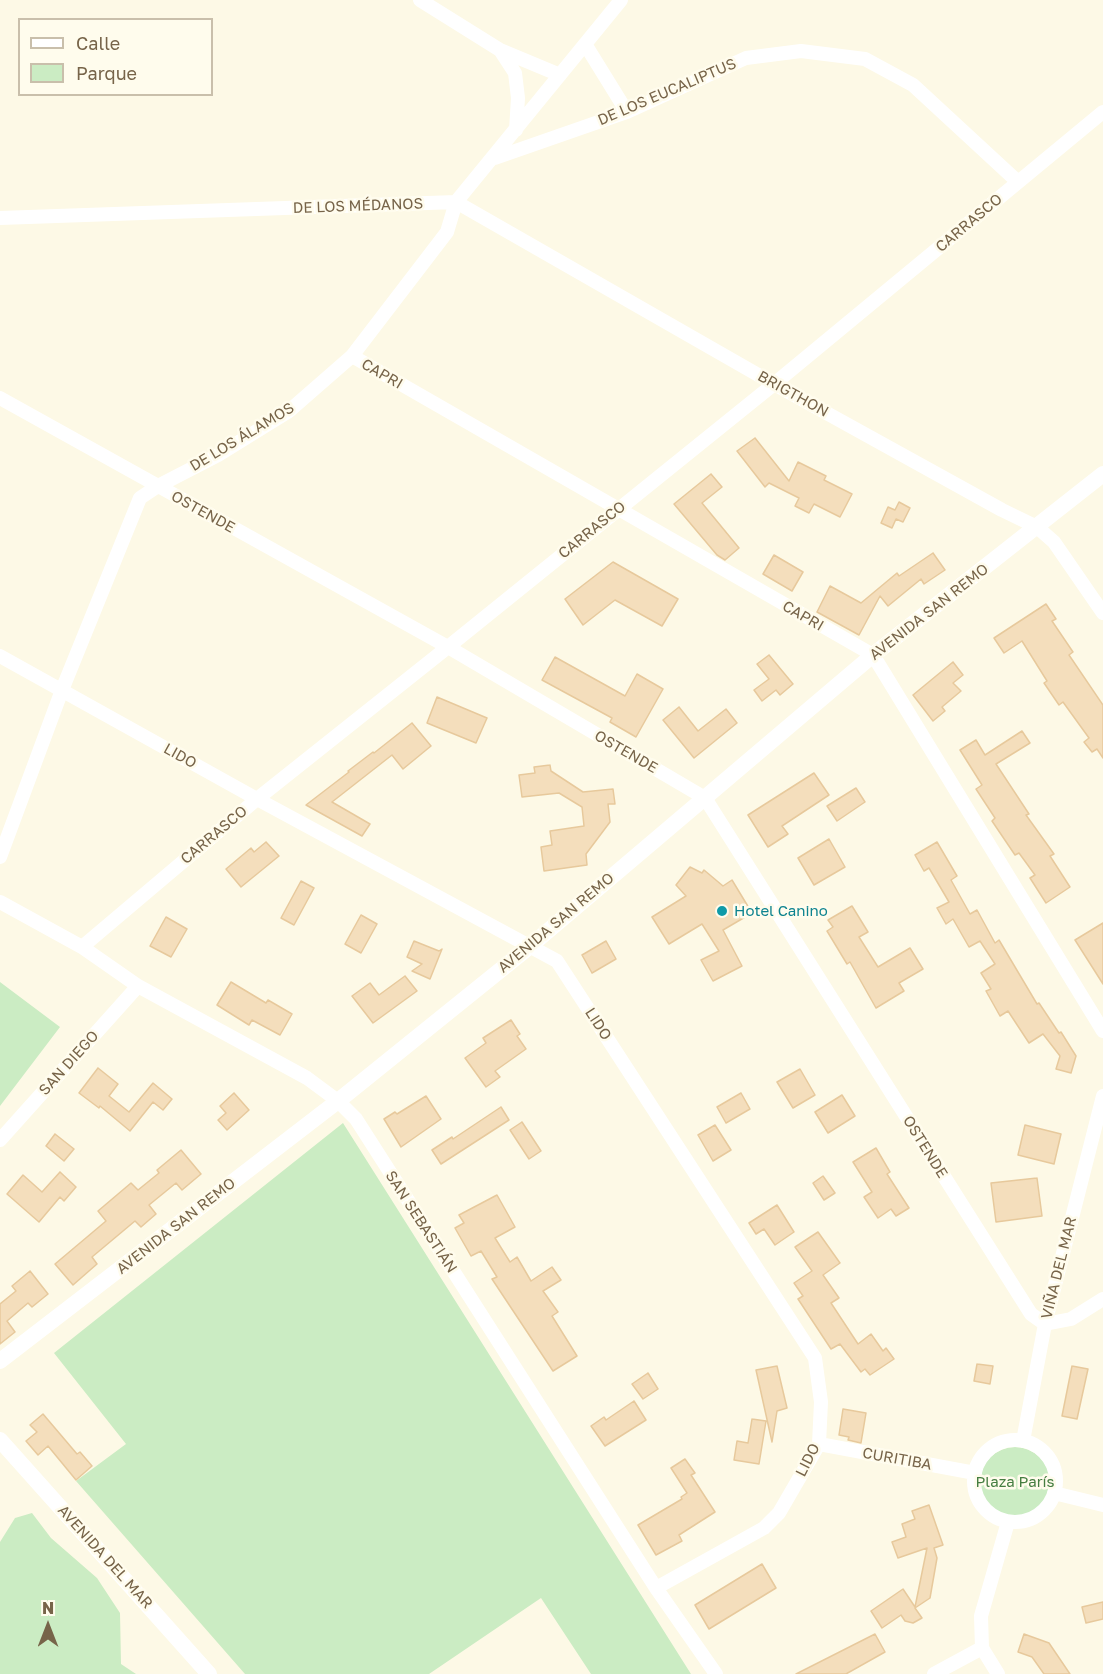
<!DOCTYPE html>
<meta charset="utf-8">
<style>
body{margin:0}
#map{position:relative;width:1103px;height:1674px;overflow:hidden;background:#fdf9e6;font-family:"Golos Text",sans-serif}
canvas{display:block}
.legend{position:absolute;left:18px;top:18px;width:195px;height:78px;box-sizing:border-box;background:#fffced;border:2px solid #c9bfab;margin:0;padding:8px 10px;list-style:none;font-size:18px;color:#776449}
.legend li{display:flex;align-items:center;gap:12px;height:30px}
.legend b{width:30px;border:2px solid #c9bfab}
.north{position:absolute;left:18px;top:1596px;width:60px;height:60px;-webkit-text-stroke:4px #fffced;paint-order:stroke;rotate:0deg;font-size:16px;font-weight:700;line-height:24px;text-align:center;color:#776449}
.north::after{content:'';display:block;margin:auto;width:21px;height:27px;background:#776449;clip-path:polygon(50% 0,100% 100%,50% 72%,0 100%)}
</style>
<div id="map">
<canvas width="1103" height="1674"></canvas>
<ul class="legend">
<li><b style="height:8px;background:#fff"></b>Calle</li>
<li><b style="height:16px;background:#cbecc3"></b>Parque</li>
</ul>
<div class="north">N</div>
</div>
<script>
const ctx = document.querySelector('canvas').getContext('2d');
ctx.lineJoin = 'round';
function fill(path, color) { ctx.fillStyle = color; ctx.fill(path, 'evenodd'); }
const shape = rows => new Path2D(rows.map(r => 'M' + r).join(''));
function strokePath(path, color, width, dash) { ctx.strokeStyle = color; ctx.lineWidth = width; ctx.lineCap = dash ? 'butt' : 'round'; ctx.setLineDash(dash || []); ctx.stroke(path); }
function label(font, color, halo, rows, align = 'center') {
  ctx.font = font + ' "Golos Text",sans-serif'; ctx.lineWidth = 5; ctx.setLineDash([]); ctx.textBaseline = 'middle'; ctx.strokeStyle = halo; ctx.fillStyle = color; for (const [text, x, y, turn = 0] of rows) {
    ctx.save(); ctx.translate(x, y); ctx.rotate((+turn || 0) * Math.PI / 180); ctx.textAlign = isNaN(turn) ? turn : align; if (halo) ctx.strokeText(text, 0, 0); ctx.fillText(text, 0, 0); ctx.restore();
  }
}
const green = shape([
 [0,982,60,1027,0,1106],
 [343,1123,691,1674,591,1674,541,1598,429,1674,245,1674,76,1481,126,1444,54,1353],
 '980 1482a35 35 0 1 1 70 0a35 35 0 1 1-70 0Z',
 [32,1513,51,1538,97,1578,120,1613,121,1664,136,1674,0,1674,0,1542,15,1518]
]);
const building = shape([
 [755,438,789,481,798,462,826,476,824,480,852,494,840,517,814,504,809,513,795,506,799,498,769,483,765,487,737,451,755,438],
 [711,474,722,487,702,503,739,548,725,560,717,555,674,504,711,474],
 [899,502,910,508,903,522,896,519,892,528,881,523,888,507,895,510,899,502],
 [933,553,945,570,924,584,921,579,888,606,880,596,859,635,817,612,830,586,861,603,897,573,899,576,933,553],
 [774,555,803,572,792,591,763,574,774,555],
 [613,562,678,599,662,626,615,600,583,625,565,599,613,562],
 [1046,604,1056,619,1052,621,1073,652,1069,655,1103,705,1103,758,1097,749,1092,752,1084,742,1089,738,1063,702,1059,705,1044,683,1047,681,1022,641,1004,653,994,638,1046,604],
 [769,655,793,684,780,695,776,690,762,701,754,690,769,679,757,664,769,655],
 [555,657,625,696,637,674,663,689,636,737,610,722,612,718,542,680,555,657],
 [953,662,963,675,953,683,961,691,942,707,945,711,933,721,913,695,953,662],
 [437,697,487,718,476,743,427,723,437,697],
 [679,707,698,731,726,709,737,723,694,758,663,720,679,707],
 [412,723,431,746,403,769,392,755,332,802,370,824,362,836,306,805,349,772,348,771,373,752,374,753,412,723],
 [1022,731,1030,743,996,764,1029,814,1026,815,1054,854,1050,856,1070,887,1046,903,1030,878,1035,875,1019,853,1015,855,992,821,995,818,976,789,982,785,960,750,976,740,985,755,1022,731],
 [550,765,551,771,583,792,613,789,615,804,608,804,610,822,586,854,587,865,544,871,541,847,552,845,550,831,584,826,582,807,559,793,522,797,519,775,535,773,534,767,550,765],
 [814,773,829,795,782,826,788,834,768,847,748,815,814,773],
 [856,788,865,802,837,821,827,806,856,788],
 [829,839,845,867,814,885,798,858,829,839],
 [266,842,279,856,241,887,226,869,251,848,254,852,266,842],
 [937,842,957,876,951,880,970,914,977,910,995,943,999,940,1037,1004,1039,1003,1059,1033,1061,1032,1076,1056,1071,1073,1056,1069,1060,1056,1043,1034,1029,1043,1008,1011,1000,1016,986,991,991,989,981,973,995,964,980,941,969,947,953,919,946,924,937,908,949,902,929,868,924,871,915,855,937,842],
 [690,867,702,873,704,870,723,886,732,880,752,913,723,930,742,966,713,981,701,960,719,951,702,924,669,944,652,917,686,896,676,885,690,867],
 [301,881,314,888,294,925,281,918,301,881],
 [852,906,868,932,859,937,878,967,910,948,923,969,899,983,904,991,876,1008,850,962,847,964,827,931,833,927,828,920,852,906],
 [361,915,377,924,361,953,345,944,361,915],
 [166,917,187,929,171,957,150,946,166,917],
 [1103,923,1103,984,1075,940,1103,923],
 [414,941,439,951,442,949,430,979,412,971,422,964,407,957,414,941],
 [606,941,616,959,592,973,582,955,606,941],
 [405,976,417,991,373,1023,352,996,370,983,379,995,405,976],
 [231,982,266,1003,268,1000,292,1014,280,1035,252,1020,249,1025,217,1005,231,982],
 [511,1020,520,1034,517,1036,526,1049,495,1071,500,1077,486,1087,465,1058,486,1043,483,1038,511,1020],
 [98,1068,118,1084,109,1096,129,1112,153,1083,172,1099,163,1110,153,1102,130,1131,100,1106,99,1108,79,1093,98,1068],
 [800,1069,815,1095,793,1108,777,1082,800,1069],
 [234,1093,249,1110,227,1130,218,1120,226,1113,220,1106,234,1093],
 [741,1093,750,1109,726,1123,717,1107,741,1093],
 [842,1095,855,1116,828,1133,815,1112,842,1095],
 [426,1096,441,1119,401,1147,384,1119,395,1112,397,1114,426,1096],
 [501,1107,509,1120,441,1164,432,1150,452,1137,453,1139,501,1107],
 [522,1122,541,1151,529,1159,510,1130,522,1122],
 [715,1125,731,1150,713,1161,698,1135,715,1125],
 [1025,1125,1061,1134,1054,1164,1018,1155,1025,1125],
 [55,1134,74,1149,64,1161,46,1146,55,1134],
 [876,1148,890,1172,887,1174,909,1208,896,1216,891,1209,878,1218,864,1197,872,1192,853,1162,876,1148],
 [181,1150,201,1174,182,1190,176,1183,149,1205,156,1214,141,1227,135,1221,92,1257,97,1264,73,1285,55,1264,106,1221,98,1211,131,1183,138,1190,159,1173,157,1170,181,1150],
 [60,1172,76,1187,64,1201,60,1197,39,1222,7,1194,23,1175,42,1192,60,1172],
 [823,1176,835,1193,824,1200,813,1183,823,1176],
 [1037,1178,1042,1216,996,1222,991,1183,1037,1178],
 [497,1195,515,1227,495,1238,510,1262,517,1257,531,1281,552,1267,561,1280,543,1291,558,1312,552,1316,577,1356,553,1371,492,1279,497,1277,481,1251,471,1256,455,1228,464,1223,459,1215,497,1195],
 [777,1205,794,1232,775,1245,764,1229,756,1234,749,1223,777,1205],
 [818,1232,840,1263,823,1275,839,1298,831,1303,858,1344,871,1334,883,1351,886,1348,894,1359,870,1375,865,1369,861,1372,840,1344,831,1349,798,1299,803,1296,794,1283,812,1271,795,1247,818,1232],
 [30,1271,48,1294,32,1307,28,1303,7,1321,15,1332,0,1344,0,1304,16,1291,12,1286,30,1271],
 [977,1364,993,1366,990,1384,974,1381,977,1364],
 [777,1366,787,1408,777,1411,772,1442,756,1370,777,1366],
 [1072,1366,1088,1369,1077,1419,1062,1416,1072,1366],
 [648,1373,658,1389,643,1399,632,1384,648,1373],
 [634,1401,646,1420,605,1446,591,1426,604,1417,606,1420,634,1401],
 [843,1409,866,1413,861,1443,848,1440,849,1437,839,1435,843,1409],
 [43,1414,77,1454,80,1452,92,1466,76,1480,48,1446,38,1455,26,1441,37,1432,30,1425,43,1414],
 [752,1419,766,1421,759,1464,734,1460,737,1441,748,1443,752,1419],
 [685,1459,695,1473,691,1475,715,1512,679,1535,682,1541,656,1555,638,1525,682,1499,681,1497,687,1493,671,1468,685,1459],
 [929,1505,943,1545,934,1548,937,1558,930,1598,915,1608,922,1618,913,1623,905,1621,901,1615,882,1628,871,1611,903,1589,915,1607,927,1548,898,1558,892,1542,906,1537,902,1524,915,1519,912,1511,929,1505],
 [762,1564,776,1588,709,1629,695,1605,762,1564],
 [1103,1602,1103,1619,1086,1623,1082,1607,1103,1602],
 [875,1634,885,1652,846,1674,796,1674,875,1634],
 [1024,1634,1049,1643,1070,1674,1044,1674,1032,1657,1018,1652,1024,1634]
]);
const minor = shape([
 [420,0,500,50,560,75],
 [585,44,627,112],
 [500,50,515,73,518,98,516,130],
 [495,158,627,112,746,58,801,51,865,59,913,85,1018,182],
 [0,218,456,202,621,0],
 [352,356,873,655,1103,1031],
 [0,398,448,647,705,798,1031,1314,1045,1324,1071,1319,1103,1299],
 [0,656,257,799,557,961,815,1358,821,1402,819,1444,779,1513,764,1528,656,1588],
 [0,857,62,690,140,498,158,486,218,455,289,411,352,356,447,232,456,202,774,384,1002,510,1037,527,1054,542,1103,613],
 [0,902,82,947,138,986,307,1078,338,1101,356,1119,656,1588,716,1674],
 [82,947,257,799,448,647,774,384,1103,112],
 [0,1140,138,986],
 '974 1481a41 41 0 1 1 82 0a41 41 0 1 1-82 0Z',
 [1023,1441,1045,1324,1103,1096],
 [819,1444,975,1473],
 [1054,1493,1103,1505],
 [982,1648,981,1616,1008,1522],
 [982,1648,998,1674],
 [934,1674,982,1648]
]);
const tertiary = shape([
 [0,1361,338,1101,529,947,873,655,1103,474],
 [0,1440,209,1674]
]);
const markers = [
 [722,911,6,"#0f9aa8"]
];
const streetNames = [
 ["DE LOS EUCALIPTUS",667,92,-23],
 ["DE LOS MÉDANOS",358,206,-2],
 ["CARRASCO",969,223,-40],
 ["CAPRI",382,374,30],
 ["BRIGTHON",793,394,29],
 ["DE LOS ÁLAMOS",242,437,-31],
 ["OSTENDE",203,512,29],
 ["CARRASCO",592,530,-39],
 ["AVENIDA SAN REMO",929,612,-38],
 ["CAPRI",803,616,30],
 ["OSTENDE",626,752,30],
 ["LIDO",180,756,29],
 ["CARRASCO",214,835,-40],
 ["AVENIDA SAN REMO",556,923,-40],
 ["LIDO",598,1024,57],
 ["SAN DIEGO",69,1063,-48],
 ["OSTENDE",925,1147,58],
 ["SAN SEBASTIÁN",421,1222,57],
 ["AVENIDA SAN REMO",176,1226,-38],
 ["VIÑA DEL MAR",1059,1268,-76],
 ["CURITIBA",897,1459,10],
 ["LIDO",808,1460,-63],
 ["AVENIDA DEL MAR",105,1557,48]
];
const cultureNames = [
 ["Hotel Canino",734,911]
];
const parkNames = [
 ["Plaza París",1015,1482]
];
fill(green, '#cbecc3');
fill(building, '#f4debc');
strokePath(building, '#e7c99c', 1.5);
strokePath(minor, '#fff', 14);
strokePath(tertiary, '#fff', 16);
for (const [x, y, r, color] of markers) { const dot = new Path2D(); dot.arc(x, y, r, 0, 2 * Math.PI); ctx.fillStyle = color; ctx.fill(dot); strokePath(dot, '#fffced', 2); }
label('15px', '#776449', '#fffced', streetNames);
label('15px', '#0d838f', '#fffced', cultureNames, 'left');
label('15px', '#457e41', '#fffced', parkNames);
</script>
